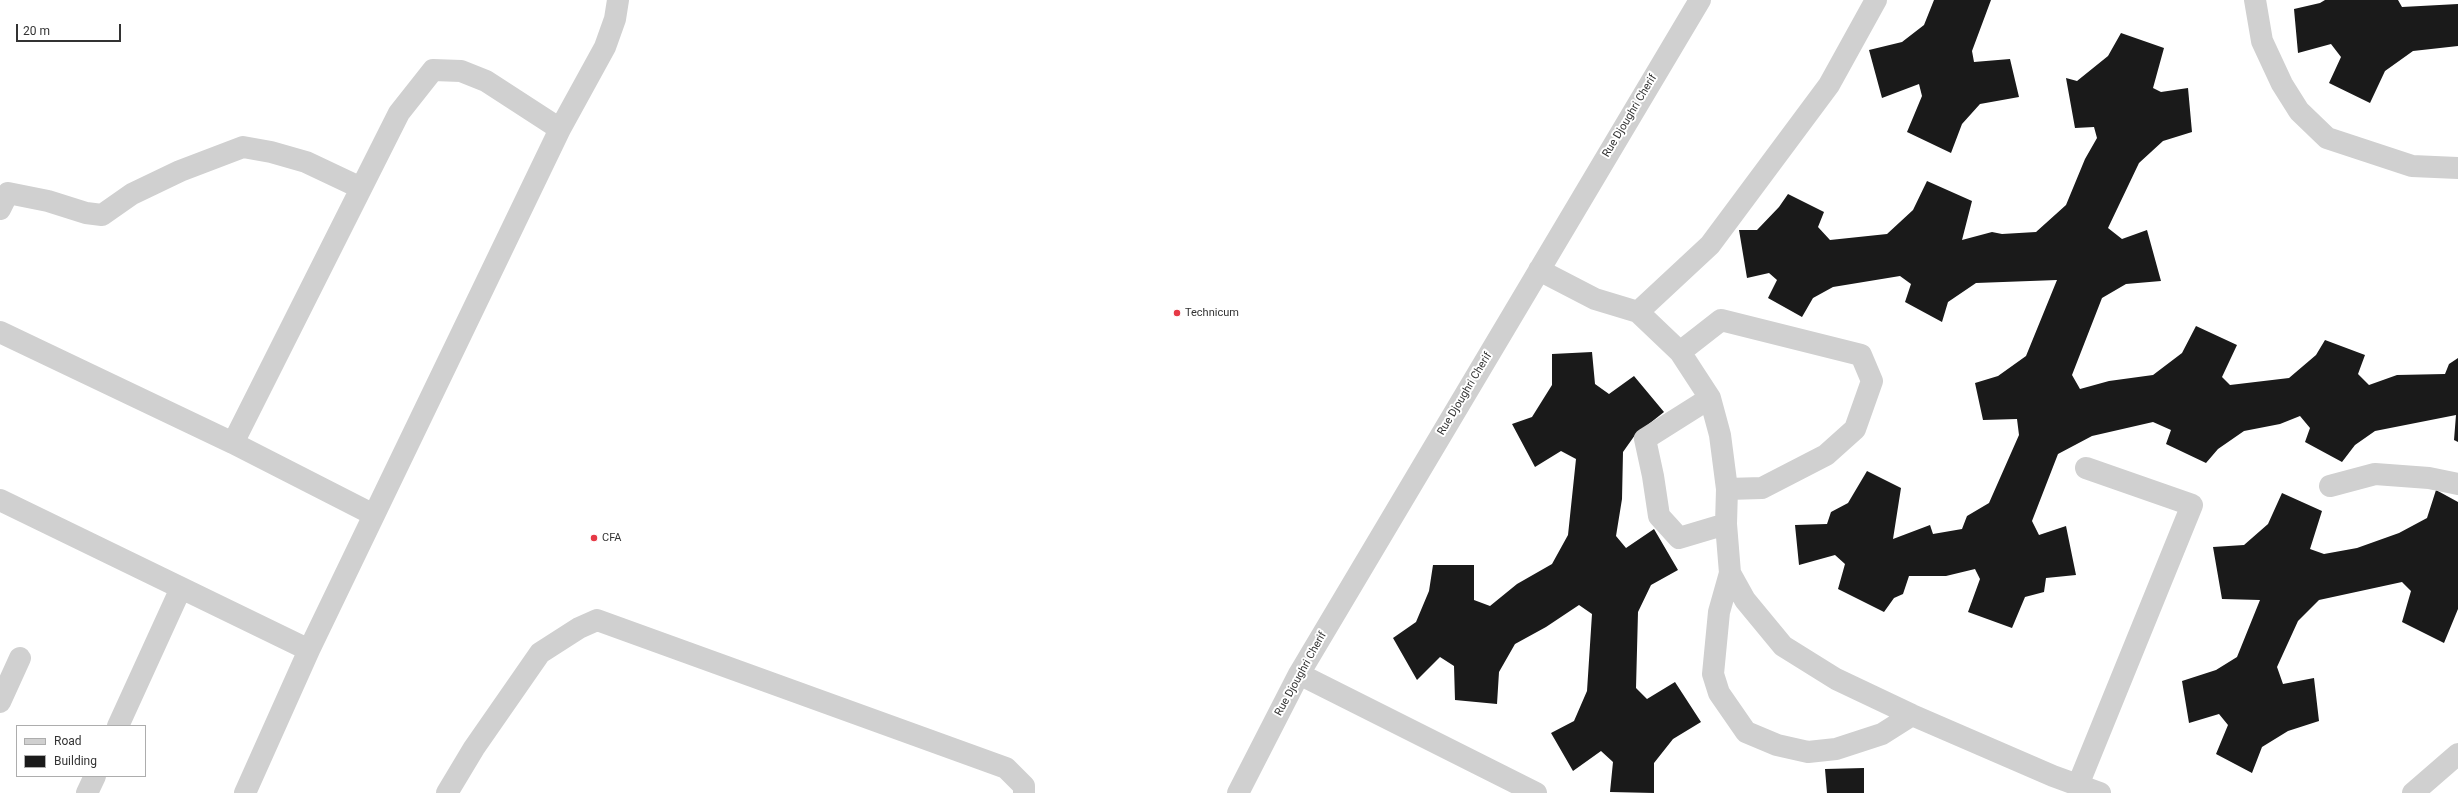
<!DOCTYPE html>
<style>
body{margin:0}
#map{position:relative;width:2458px;height:793px;overflow:hidden;background:#fff;font-family:Roboto,sans-serif}
canvas{display:block}
.legend{position:absolute;left:16px;top:725px;width:130px;height:52px;box-sizing:border-box;background:#fff;border:1px solid #adadad;margin:0;padding:5px 7px;list-style:none;font-size:12px;color:#333}
.legend li{display:flex;align-items:center;gap:8px;height:20px}
.legend b{width:20px;border:1px solid #adadad}
.scale{position:absolute;left:16px;top:24px;width:105px;height:18px;box-sizing:border-box;border:2px solid #333;border-top:0;padding-left:5px;font-size:12px;line-height:14px;white-space:nowrap;color:#333;-webkit-text-stroke:3px #fff;paint-order:stroke}
</style>
<div id="map">
<canvas width="2458" height="793"></canvas>
<ul class="legend">
<li><b style="height:5px;background:#d0d0d0"></b>Road</li>
<li><b style="height:11px;background:#1a1a1a"></b>Building</li>
</ul>
<div class="scale">20 m</div>
</div>
<script>
const ctx = document.querySelector('canvas').getContext('2d');
ctx.lineJoin = 'round';
function fill(path, color) { ctx.fillStyle = color; ctx.fill(path, 'evenodd'); }
const shape = rows => new Path2D(rows.map(r => 'M' + r).join(''));
function strokePath(path, color, width, dash) { ctx.strokeStyle = color; ctx.lineWidth = width; ctx.lineCap = dash ? 'butt' : 'round'; ctx.setLineDash(dash || []); ctx.stroke(path); }
function label(font, color, halo, rows, align = 'center') {
  ctx.font = font + ' Roboto,sans-serif'; ctx.lineWidth = 4; ctx.setLineDash([]); ctx.textBaseline = 'middle'; ctx.strokeStyle = halo; ctx.fillStyle = color; for (const [text, x, y, turn = 0] of rows) {
    ctx.save(); ctx.translate(x, y); ctx.rotate((+turn || 0) * Math.PI / 180); ctx.textAlign = isNaN(turn) ? turn : align; if (halo) ctx.strokeText(text, 0, 0); ctx.fillText(text, 0, 0); ctx.restore();
  }
}
const building = shape([
 [1934,0,1991,0,1972,51,1974,62,2010,59,2019,97,1980,104,1962,124,1951,153,1907,132,1922,96,1919,84,1882,98,1869,50,1902,42,1924,25],
 [2325,0,2398,0,2402,7,2458,4,2458,46,2413,51,2385,71,2370,103,2329,83,2341,57,2331,44,2298,53,2294,9,2320,3],
 [2121,33,2164,48,2153,88,2161,92,2188,88,2192,132,2163,141,2139,163,2108,228,2122,239,2147,230,2161,281,2126,284,2102,298,2072,375,2080,389,2109,381,2153,375,2182,353,2196,326,2237,345,2222,377,2230,385,2289,378,2316,355,2325,340,2365,355,2358,374,2369,385,2397,375,2445,374,2449,364,2458,358,2458,442,2454,440,2456,415,2375,431,2355,445,2342,462,2305,442,2310,428,2300,416,2280,424,2244,431,2218,449,2206,463,2166,444,2171,430,2153,422,2092,436,2058,454,2032,521,2039,535,2066,526,2076,575,2046,578,2044,592,2025,597,2012,628,1968,612,1980,579,1975,569,1946,576,1909,576,1903,594,1894,598,1884,612,1838,589,1845,564,1835,555,1799,565,1795,525,1827,524,1831,512,1848,503,1867,471,1901,488,1893,539,1930,525,1933,534,1962,529,1967,516,1989,503,2019,435,2017,419,1983,420,1975,383,1998,376,2026,356,2057,280,1976,283,1948,302,1942,322,1905,302,1911,284,1900,276,1833,287,1813,298,1802,317,1768,298,1777,280,1769,273,1747,278,1739,230,1757,230,1779,207,1788,194,1824,212,1818,227,1830,240,1887,234,1913,210,1927,181,1972,201,1962,240,1992,232,2002,234,2036,232,2066,205,2085,159,2097,138,2094,127,2075,128,2066,78,2077,81,2108,56],
 [1592,352,1595,384,1609,394,1634,376,1664,412,1635,435,1623,452,1622,499,1616,536,1626,548,1654,529,1678,570,1651,585,1638,612,1636,688,1647,699,1675,682,1701,722,1673,739,1654,763,1654,793,1610,792,1613,762,1601,751,1573,771,1551,733,1574,721,1587,691,1592,614,1579,605,1546,627,1515,644,1499,672,1497,704,1455,700,1454,666,1440,657,1417,680,1393,638,1416,622,1429,591,1433,565,1474,565,1474,600,1490,606,1517,584,1552,564,1568,535,1576,459,1561,451,1535,467,1512,424,1532,417,1552,385,1552,354],
 [2436,490,2458,502,2458,609,2444,643,2402,622,2411,591,2402,582,2319,600,2298,621,2277,667,2283,684,2314,678,2319,721,2288,731,2262,747,2252,773,2216,754,2228,725,2219,714,2189,723,2182,681,2216,670,2237,657,2260,600,2222,599,2213,547,2244,545,2268,524,2282,493,2322,511,2310,549,2324,554,2357,548,2399,533,2427,518],
 [1864,768,1864,793,1827,793,1825,769]
]);
const minor = shape([
 [2255,0,2262,41,2282,84,2299,111,2327,138,2412,166,2458,168],
 [0,209,8,193,48,201,86,213,102,215,132,194,180,171,243,147,271,152,306,162,361,188],
 [1539,270,1595,299,1638,312,1680,352,1710,398,1720,435,1727,489,1726,524,1730,573,1745,600,1783,646,1836,679,1912,715,2053,776,2100,793],
 [1638,312,1710,245,1829,85,1876,0],
 [0,332,233,443,374,515],
 [1680,352,1721,320,1861,355,1872,381,1855,429,1826,455,1762,488,1727,489],
 [1710,398,1645,439,1653,476,1659,516,1679,538,1726,524],
 [233,443,399,113,433,70,461,71,486,81,560,129],
 [2330,486,2375,474,2429,478,2458,484],
 [0,500,309,650],
 [1730,573,1719,612,1713,674,1719,693,1746,732,1777,745,1808,752,1836,749,1882,734,1912,715],
 [1299,674,1536,793],
 [0,702,20,658],
 [118,726,181,588],
 [2078,785,2192,505,2086,468],
 [87,793,95,776],
 [245,793,309,650,560,129,605,47,615,19,618,0],
 [447,793,474,748,540,653,579,628,597,620,1006,768,1024,786,1024,793],
 [1238,793,1299,674,1700,0],
 [2413,793,2458,754]
]);
const markers = [
 [1177,313,4,"#e63946"],
 [594,538,4,"#e63946"]
];
const streetNames = [
 ["Rue Djoughri Cherif",1630,116,-59],
 ["Rue Djoughri Cherif",1465,394,-59],
 ["Rue Djoughri Cherif",1301,674,-61]
];
const poiNames = [
 ["Technicum",1185,313],
 ["CFA",602,538]
];
fill(building, '#1a1a1a');
strokePath(minor, '#d0d0d0', 22);
for (const [x, y, r, color] of markers) { const dot = new Path2D(); dot.arc(x, y, r, 0, 2 * Math.PI); ctx.fillStyle = color; ctx.fill(dot); strokePath(dot, '#fff', 1.5); }
label('11px', '#333', '#fff', streetNames);
label('11px', '#333', '#fff', poiNames, 'left');
</script>
